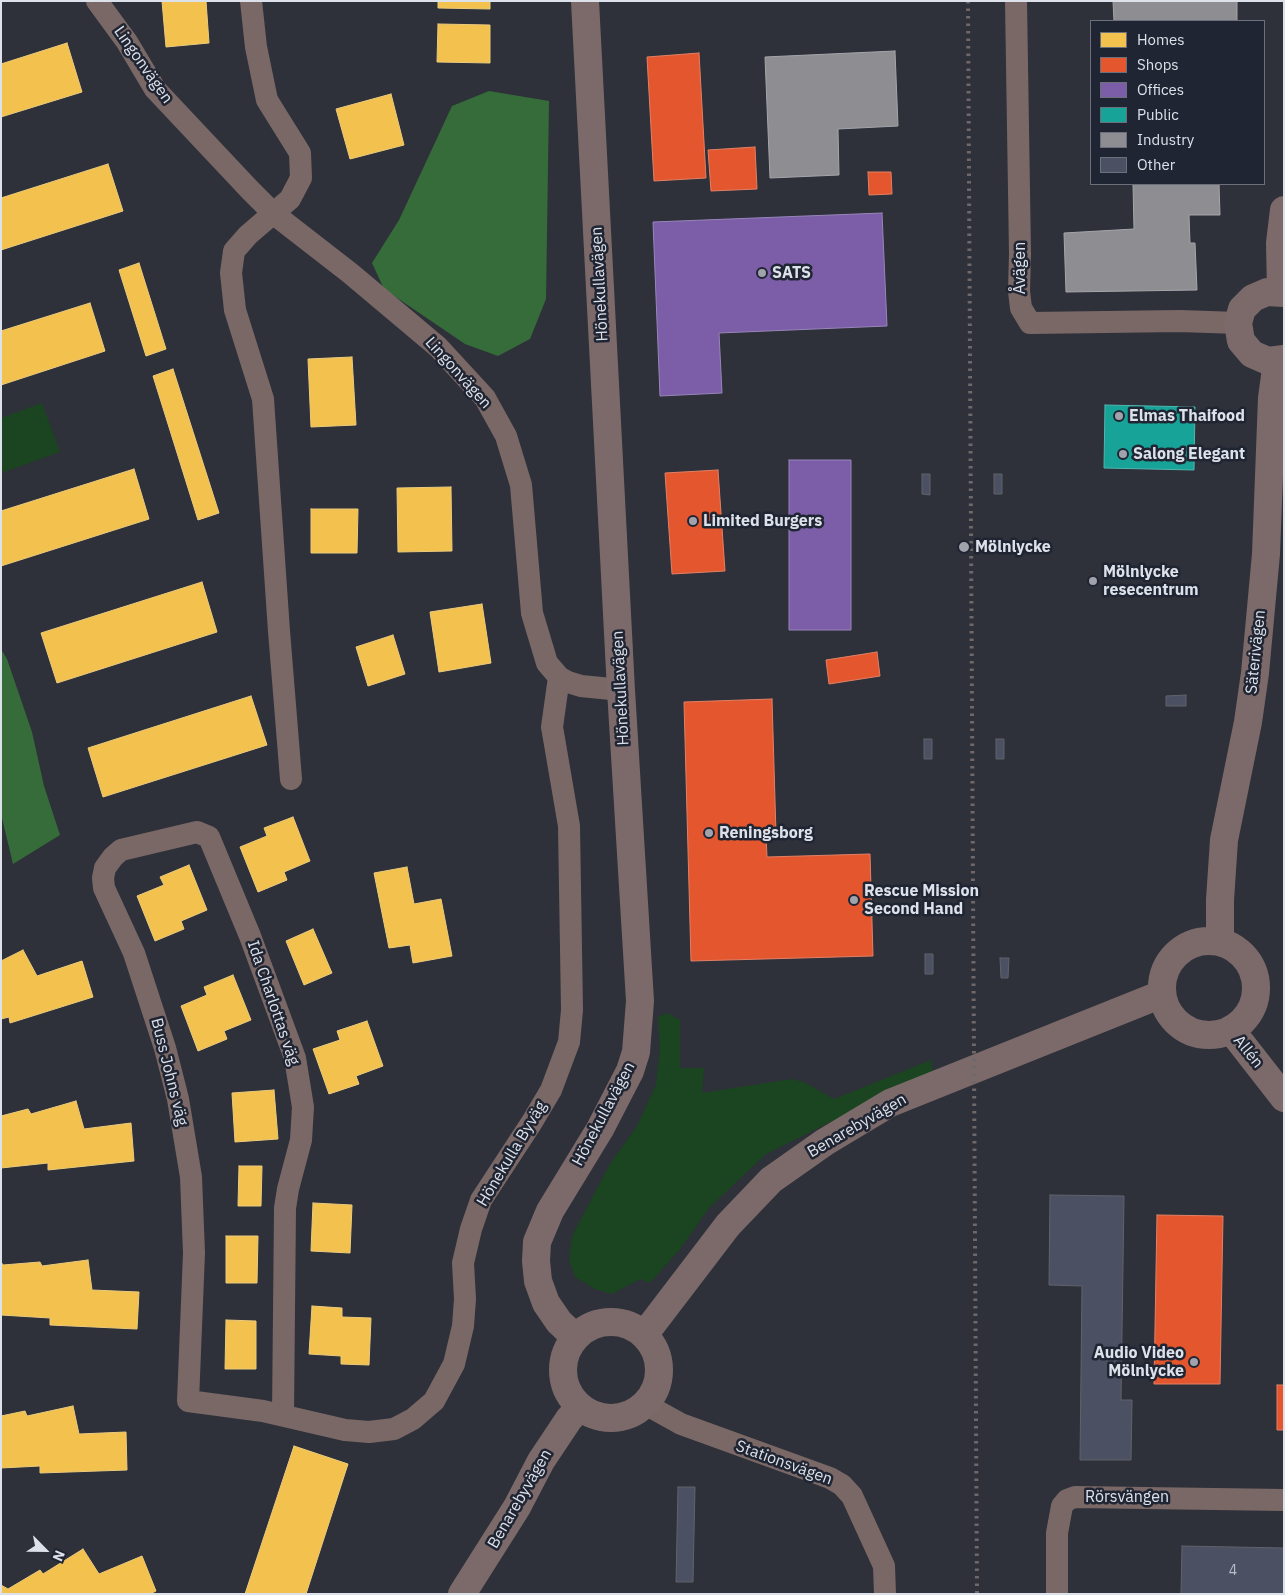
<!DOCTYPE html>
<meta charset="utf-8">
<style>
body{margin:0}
#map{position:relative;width:1285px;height:1595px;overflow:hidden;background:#2e3139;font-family:"IBM Plex Sans",sans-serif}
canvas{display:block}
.frame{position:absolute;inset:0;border:2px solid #dde1ea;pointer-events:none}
.legend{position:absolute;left:1090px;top:20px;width:175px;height:165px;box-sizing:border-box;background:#202533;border:1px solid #6c707c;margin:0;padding:6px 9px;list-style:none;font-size:15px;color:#dde1ea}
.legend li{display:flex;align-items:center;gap:10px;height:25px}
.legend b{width:25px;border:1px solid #6c707c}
.north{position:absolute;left:20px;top:1525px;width:50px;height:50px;-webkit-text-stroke:4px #202533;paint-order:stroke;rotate:113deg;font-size:14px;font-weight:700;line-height:20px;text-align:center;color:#dde1ea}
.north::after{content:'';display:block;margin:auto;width:18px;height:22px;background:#dde1ea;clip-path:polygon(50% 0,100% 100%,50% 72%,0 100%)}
</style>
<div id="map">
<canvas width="1285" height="1595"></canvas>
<div class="frame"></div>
<ul class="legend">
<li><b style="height:14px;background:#f2c14e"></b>Homes</li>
<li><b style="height:14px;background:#e4572e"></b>Shops</li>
<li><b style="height:14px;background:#7b5ea7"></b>Offices</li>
<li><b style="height:14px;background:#17a398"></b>Public</li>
<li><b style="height:14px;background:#8d8d92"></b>Industry</li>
<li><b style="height:14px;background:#4b5162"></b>Other</li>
</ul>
<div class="north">N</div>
</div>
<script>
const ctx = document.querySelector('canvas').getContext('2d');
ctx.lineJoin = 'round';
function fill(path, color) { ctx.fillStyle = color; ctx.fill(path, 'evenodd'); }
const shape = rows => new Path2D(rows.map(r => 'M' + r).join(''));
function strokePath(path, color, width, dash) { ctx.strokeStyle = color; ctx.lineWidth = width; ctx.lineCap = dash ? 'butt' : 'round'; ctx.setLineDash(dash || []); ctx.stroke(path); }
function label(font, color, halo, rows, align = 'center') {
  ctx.font = font + ' "IBM Plex Sans",sans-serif'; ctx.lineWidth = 5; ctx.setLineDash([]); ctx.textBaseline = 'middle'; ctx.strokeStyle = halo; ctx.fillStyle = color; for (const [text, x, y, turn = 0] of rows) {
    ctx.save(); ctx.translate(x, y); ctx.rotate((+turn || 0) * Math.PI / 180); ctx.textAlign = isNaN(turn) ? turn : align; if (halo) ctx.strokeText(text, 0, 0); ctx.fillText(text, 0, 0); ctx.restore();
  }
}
const green = shape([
 [42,403,60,452,1,473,1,418],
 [667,1013,680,1020,680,1068,704,1068,702,1093,791,1079,804,1082,834,1099,931,1060,934,1076,865,1105,766,1154,709,1208,680,1249,650,1283,640,1279,612,1294,595,1289,575,1277,569,1260,572,1236,611,1162,636,1128,656,1085,660,1049,658,1017]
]);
const forest = shape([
 [489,91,549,101,546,299,530,339,498,356,465,344,384,289,372,263,399,220,452,106],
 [1,649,7,659,32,732,44,786,60,835,13,864,1,814]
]);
const homes = shape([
 [162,1,206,1,209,43,166,47,162,1],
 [438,1,490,1,490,9,438,8,438,1],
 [438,24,490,25,490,63,437,62,438,24],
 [67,43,82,92,1,117,1,64,67,43],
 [391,94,404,145,350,159,336,109,391,94],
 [108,164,123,211,1,250,1,198,108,164],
 [139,263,166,349,146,356,119,270,139,263],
 [90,303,105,351,1,385,1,331,90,303],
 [352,357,356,425,311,427,308,359,352,357],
 [173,369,219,513,198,520,153,376,173,369],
 [134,469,149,519,1,566,1,511,134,469],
 [451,487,452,551,398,552,397,488,451,487],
 [311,509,358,509,357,553,311,553,311,509],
 [202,582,217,632,57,683,41,633,202,582],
 [482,604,491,663,439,672,430,612,482,604],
 [393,635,405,674,368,686,356,647,393,635],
 [251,696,267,745,103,797,88,748,251,696],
 [293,817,310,861,284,872,287,880,258,892,240,847,267,836,264,828,293,817],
 [189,865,207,910,181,921,184,929,155,941,137,896,164,885,160,877,189,865],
 [407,867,414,904,441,899,452,956,413,963,410,945,389,948,374,873,407,867],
 [313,929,332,973,304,985,286,941,313,929],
 [23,950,37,976,82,961,93,997,10,1023,9,1017,1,1019,1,961,23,950],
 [233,975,251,1020,224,1031,227,1039,198,1051,181,1006,207,995,204,987,233,975],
 [367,1021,383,1066,356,1076,359,1084,329,1094,313,1049,340,1040,337,1031,367,1021],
 [274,1090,278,1139,235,1142,232,1093,274,1090],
 [76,1101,84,1129,131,1123,134,1161,48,1170,48,1163,1,1168,1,1116,28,1109,31,1114,76,1101],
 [239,1166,262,1166,261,1206,238,1206,239,1166],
 [313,1203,352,1205,350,1253,311,1251,313,1203],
 [226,1236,258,1236,257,1283,226,1283,226,1236],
 [88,1260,92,1290,139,1292,137,1329,50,1325,50,1318,1,1315,1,1262,3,1265,40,1262,42,1266,88,1260],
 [312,1306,342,1308,342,1317,371,1318,369,1365,341,1364,341,1356,309,1354,312,1306],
 [226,1320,256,1321,256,1369,225,1369,226,1320],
 [73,1406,79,1434,126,1432,127,1470,40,1473,40,1466,1,1468,1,1416,25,1411,27,1416,73,1406],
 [294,1446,348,1464,306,1594,245,1594,294,1446],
 [83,1549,99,1574,142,1556,156,1591,150,1594,1,1594,1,1585,8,1589,40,1570,43,1574,83,1549]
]);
const shops = shape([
 [699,53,706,178,654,181,647,57,699,53],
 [755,147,757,189,711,191,708,150,755,147],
 [868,172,891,172,892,194,869,195,868,172],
 [718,470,725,571,672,574,665,473,718,470],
 [877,652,880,676,829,684,826,660,877,652],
 [772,699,776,834,766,834,767,857,870,854,873,956,691,961,684,702,772,699],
 [1157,1215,1223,1216,1220,1384,1154,1384,1157,1215],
 [1277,1385,1284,1385,1284,1430,1277,1430,1277,1385]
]);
const offices = shape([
 [882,213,887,326,719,333,722,393,660,396,653,222,882,213],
 [789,460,851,460,851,630,789,630,789,460]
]);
const public = shape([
 [1105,405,1195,407,1194,470,1104,468,1105,405]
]);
const industry = shape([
 [1113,1,1237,1,1237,21,1114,21,1113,1],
 [895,51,898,126,838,129,839,175,770,178,765,57,895,51],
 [1133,184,1219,184,1220,215,1189,215,1190,243,1195,243,1197,290,1066,292,1064,233,1134,229,1133,184]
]);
const building = shape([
 [922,474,930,474,930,495,922,494,922,474],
 [994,474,1002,474,1002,494,994,494,994,474],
 [1186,695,1186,706,1166,706,1166,696,1186,695],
 [924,739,932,739,932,759,924,759,924,739],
 [996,739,1004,739,1004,759,996,759,996,739],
 [925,954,933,954,933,974,925,974,925,954],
 [1000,958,1009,958,1008,978,1001,978,1000,958],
 [1050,1195,1124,1196,1121,1400,1132,1400,1131,1460,1080,1460,1082,1286,1049,1285,1050,1195],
 [678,1487,695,1487,693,1582,676,1582,678,1487],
 [1182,1546,1284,1548,1284,1594,1181,1594,1182,1546]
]);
const street = shape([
 [97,1,127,42,155,89,250,190,274,214,350,273,438,347,485,398,506,436,521,485,532,613,547,663,559,677,568,682,581,686,621,690],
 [251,1,256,47,267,100,300,153,301,178,290,199,248,235,234,251,231,273,235,310,263,399,279,631,291,779],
 [1016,1,1020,254,1019,291,1021,308,1030,323,1180,321,1238,323],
 [645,1404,681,1424,830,1478,842,1485,852,1496,884,1566,885,1594],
 [283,1415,285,1208,288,1189,301,1140,303,1107,295,1058,250,936,209,837,197,832,121,850,113,857,105,868,103,878,104,888,134,953,165,1048,178,1099,191,1177,194,1253,188,1401,263,1411,345,1430,369,1432,394,1429,413,1419,434,1401,454,1364,463,1326,465,1299,463,1263,471,1229,481,1200,532,1122,551,1090,569,1042,572,1010,569,826,552,727,559,677],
 [1057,1594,1057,1533,1062,1506,1067,1500,1075,1497,1284,1500]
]);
const secondary = shape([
 [1281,292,1280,243,1284,210],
 [1284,293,1267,292,1253,298,1242,309,1238,323,1241,341,1252,354,1268,361,1284,359],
 '1162 988a47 47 0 1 1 94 0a47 47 0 1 1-94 0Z',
 [1220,942,1220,900,1224,840,1248,722,1255,673,1266,554,1272,398,1277,361],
 [1231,1030,1284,1098],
 '563 1370a48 48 0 1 1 96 0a48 48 0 1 1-96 0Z',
 [644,1335,728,1225,771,1180,825,1142,890,1103,1162,994],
 [575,1337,559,1322,546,1303,538,1281,536,1261,537,1242,550,1211,600,1129,630,1071,636,1052,640,1001,621,690,585,1],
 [462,1594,517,1507,541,1461,569,1419,580,1407]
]);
const rail = shape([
 [968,1,977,1594]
]);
const markers = [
 [762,273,5,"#a0a3ac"],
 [1119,416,5,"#a0a3ac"],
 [1123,454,5,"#a0a3ac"],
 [693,521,5,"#a0a3ac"],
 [964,547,6,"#a0a3ac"],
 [1093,581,5,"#a0a3ac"],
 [709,833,5,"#a0a3ac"],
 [854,900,5,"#a0a3ac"],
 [1194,1362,5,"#a0a3ac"]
];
const numberNames = [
 ["4",1233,1571]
];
const streetNames = [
 ["Lingonvägen",143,65,55],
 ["Åvägen",1020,268,-90],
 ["Hönekullavägen",600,284,-93],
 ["Lingonvägen",458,373,48],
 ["Säterivägen",1256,652,-84],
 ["Hönekullavägen",621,688,-93],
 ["Ida Charlottas väg",273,1003,71],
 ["Allén",1248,1052,51],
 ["Buss Johns väg",169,1072,76],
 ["Hönekullavägen",604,1114,-62],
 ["Benarebyvägen",857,1126,-30],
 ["Hönekulla Byväg",512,1154,-59],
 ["Stationsvägen",784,1463,20],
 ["Rörsvängen",1127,1497],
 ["Benarebyvägen",520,1499,-60]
];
const poiNames = [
 ["SATS",772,273],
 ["Elmas Thaifood",1129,416],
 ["Salong Elegant",1133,454],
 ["Limited Burgers",703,521],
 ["Mölnlycke",975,547],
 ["Mölnlycke",1103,572],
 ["resecentrum",1103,590],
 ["Reningsborg",719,833],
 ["Rescue Mission",864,891],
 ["Second Hand",864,909],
 ["Audio Video",1184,1353,"right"],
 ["Mölnlycke",1184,1371,"right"]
];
fill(green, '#1b4520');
fill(forest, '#356c39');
fill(homes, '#f2c14e');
strokePath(homes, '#eccb7d', 1);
fill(shops, '#e4572e');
strokePath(shops, '#e28066', 1);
fill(offices, '#7b5ea7');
strokePath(offices, '#9885bb', 1);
fill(public, '#17a398');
strokePath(public, '#52b6b1', 1);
fill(industry, '#8d8d92');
strokePath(industry, '#a5a6ac', 1);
fill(building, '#4b5162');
strokePath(building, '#60636a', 1);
strokePath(street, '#7a6867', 22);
strokePath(secondary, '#7c6a6a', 28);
strokePath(rail, '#6f686a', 4, [2.5, 5]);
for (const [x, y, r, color] of markers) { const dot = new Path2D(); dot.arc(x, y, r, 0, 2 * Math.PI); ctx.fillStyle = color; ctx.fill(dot); strokePath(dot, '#202533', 2); }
label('14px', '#b8bdc8', null, numberNames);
label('16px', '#dde1ea', '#202533', streetNames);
label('bold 16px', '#dde1ea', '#202533', poiNames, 'left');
</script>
